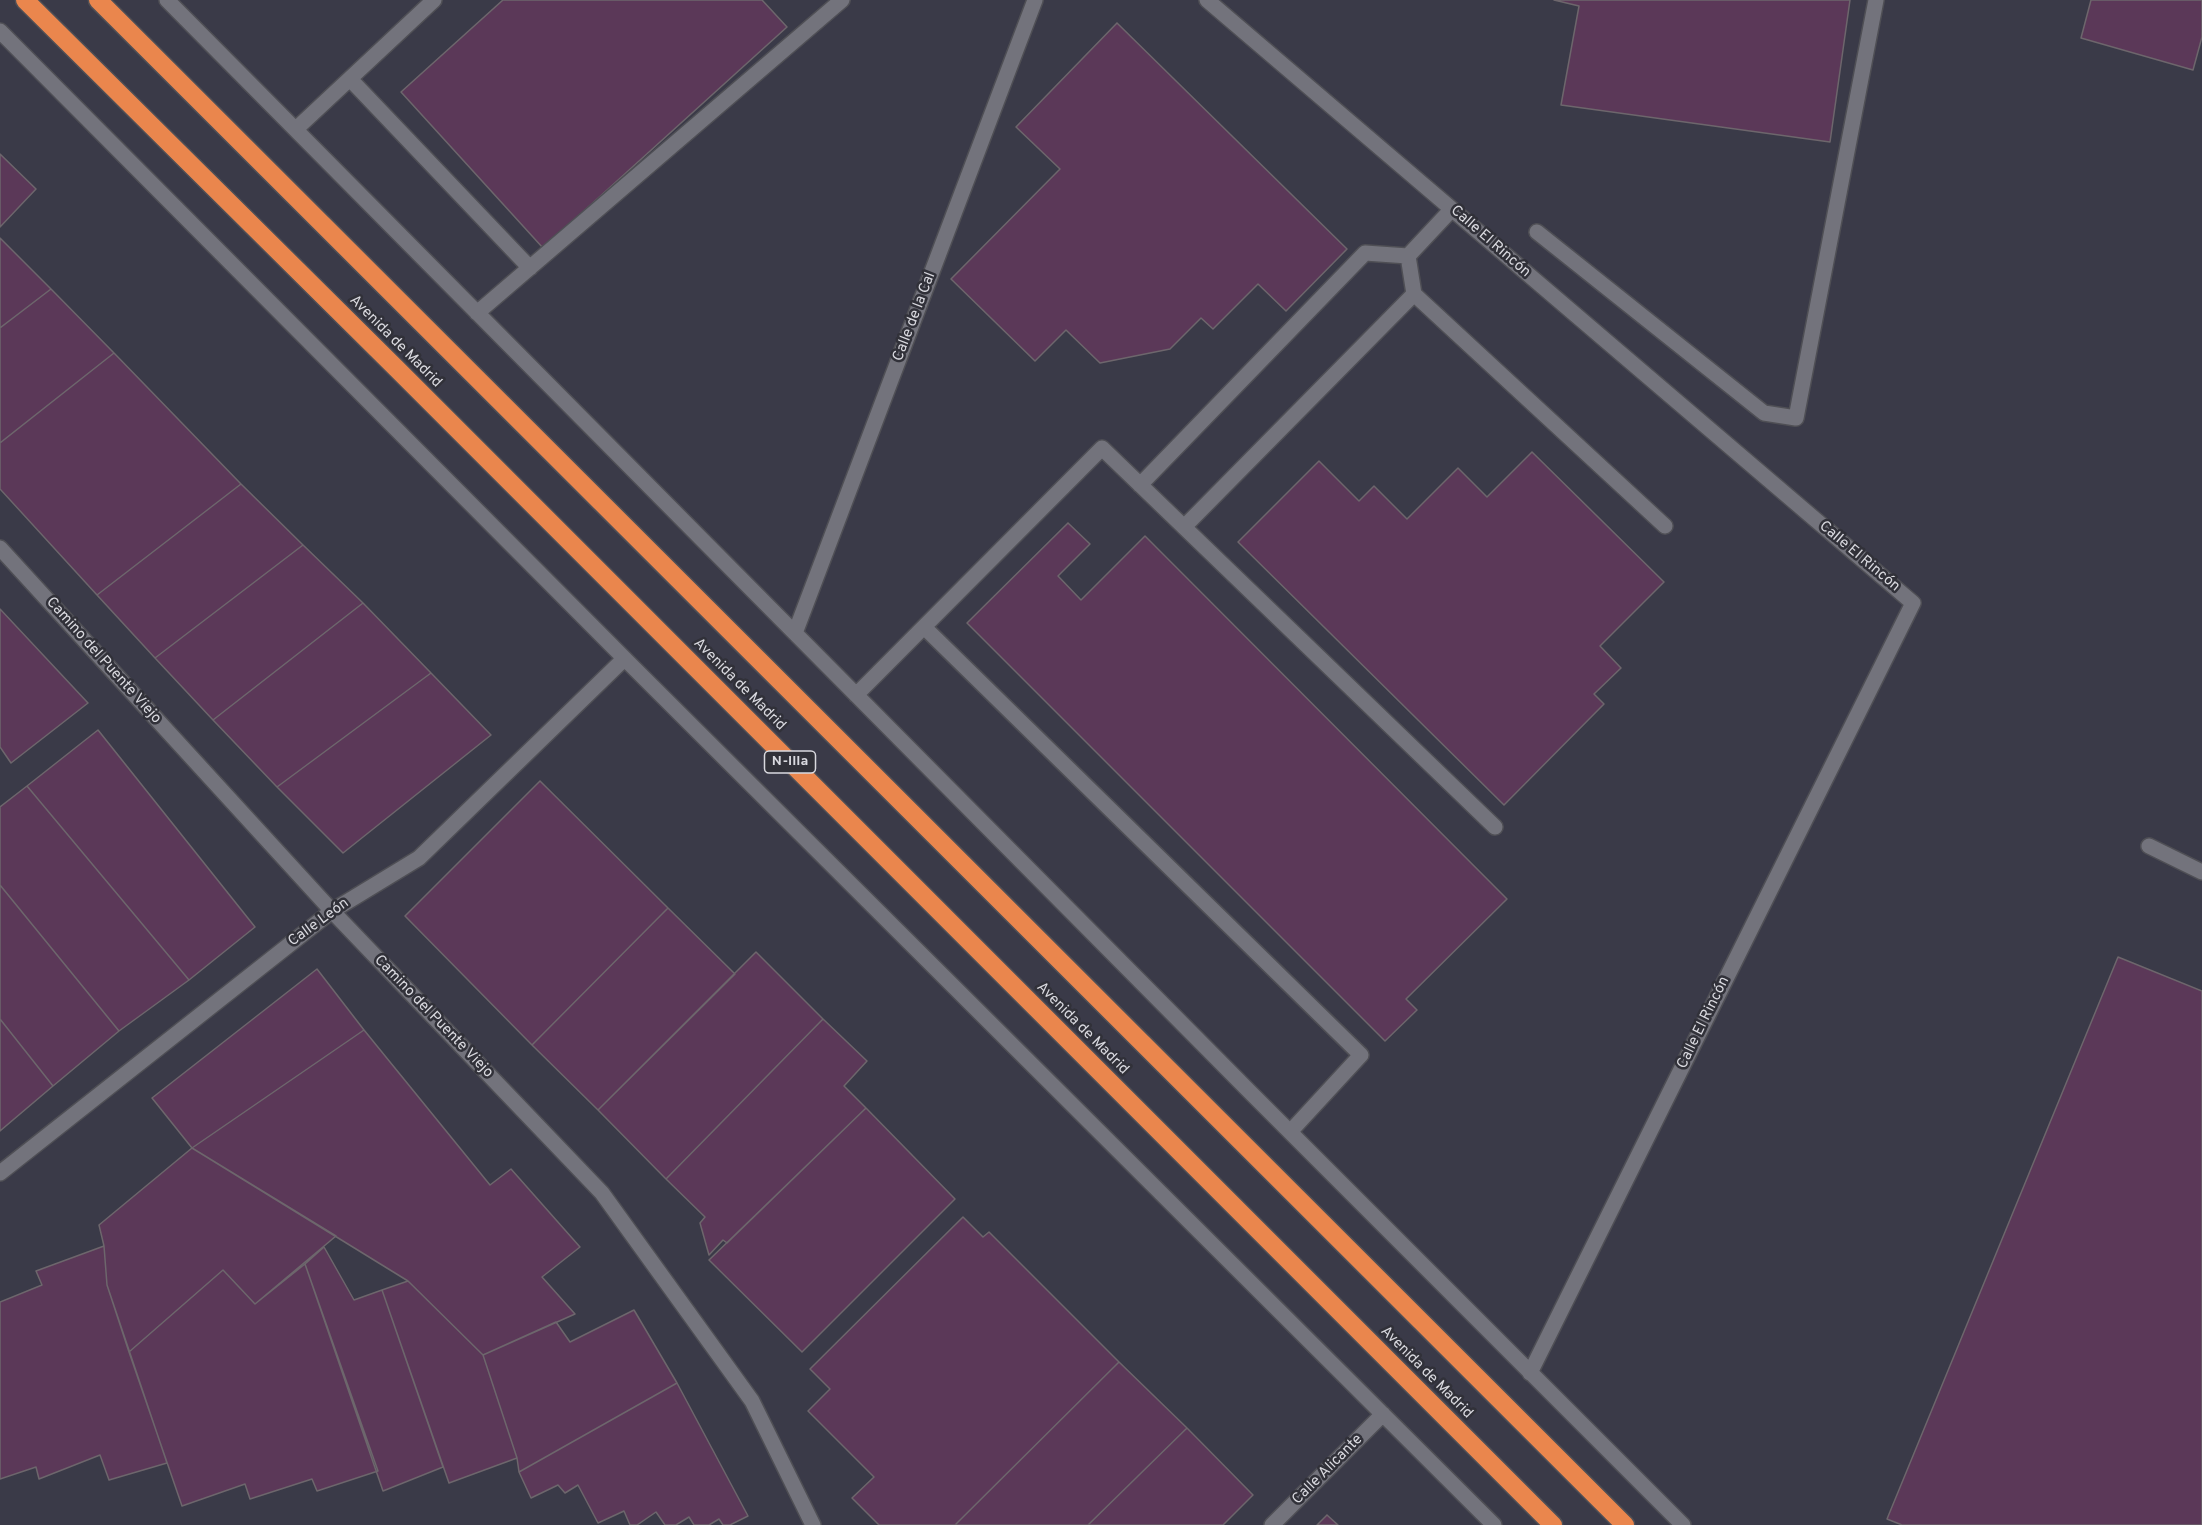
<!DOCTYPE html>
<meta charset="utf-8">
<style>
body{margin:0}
canvas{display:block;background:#313139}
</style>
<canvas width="2202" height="1525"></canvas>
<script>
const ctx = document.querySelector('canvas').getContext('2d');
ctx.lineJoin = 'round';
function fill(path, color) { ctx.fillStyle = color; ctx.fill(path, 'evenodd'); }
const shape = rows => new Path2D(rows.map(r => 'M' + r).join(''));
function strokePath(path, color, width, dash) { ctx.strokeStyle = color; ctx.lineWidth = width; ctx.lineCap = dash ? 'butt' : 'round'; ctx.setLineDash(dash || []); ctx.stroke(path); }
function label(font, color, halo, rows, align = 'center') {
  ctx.font = font + ' Overpass,sans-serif'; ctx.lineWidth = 5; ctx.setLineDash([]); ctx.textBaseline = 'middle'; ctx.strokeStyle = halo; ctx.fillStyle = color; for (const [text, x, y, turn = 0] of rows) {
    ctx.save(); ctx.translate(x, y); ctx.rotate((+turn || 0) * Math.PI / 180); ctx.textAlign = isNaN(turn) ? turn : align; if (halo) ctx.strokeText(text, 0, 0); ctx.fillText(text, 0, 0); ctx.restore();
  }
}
const built = shape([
 [0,0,2202,0,2202,1525,0,1525]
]);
const building = shape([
 [503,0,762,0,787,27,543,248,401,92,503,0],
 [1554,0,1850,0,1830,142,1561,105,1579,6,1554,0],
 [2091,0,2202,0,2202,37,2193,70,2081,38,2091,0],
 [1117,23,1347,249,1286,311,1258,284,1213,329,1201,318,1170,349,1100,363,1066,330,1035,361,951,279,1060,169,1016,127,1117,23],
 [0,154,36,189,0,227,0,154],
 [0,238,51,289,0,328,0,238],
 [51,289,114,353,0,443,0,328,51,289],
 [114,353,241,484,97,595,0,489,0,443,114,353],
 [1532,452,1664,582,1600,646,1621,668,1594,694,1604,704,1504,805,1238,542,1319,461,1359,501,1374,486,1407,519,1458,468,1487,497,1532,452],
 [241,484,303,545,155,658,97,595,241,484],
 [1068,523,1090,544,1058,576,1081,600,1145,536,1507,899,1406,999,1417,1010,1385,1041,967,623,1068,523],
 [303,545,363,603,213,720,155,658,303,545],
 [363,603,431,673,277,787,213,720,363,603],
 [0,609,88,703,11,763,0,747,0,609],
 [431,673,491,735,343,853,277,787,431,673],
 [98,730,255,927,189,980,27,786,98,730],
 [540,781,668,908,532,1045,405,916,540,781],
 [27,786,189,980,119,1031,0,885,0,807,27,786],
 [0,885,119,1031,53,1086,0,1019,0,885],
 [668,908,735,974,598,1110,532,1045,668,908],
 [756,952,823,1019,666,1179,598,1110,756,952],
 [2118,957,2202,991,2202,1525,1902,1525,1887,1519,2118,957],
 [317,969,364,1030,192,1148,152,1098,317,969],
 [0,1019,53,1086,0,1131,0,1019],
 [823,1019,867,1061,844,1086,866,1108,727,1243,723,1240,709,1255,700,1223,705,1217,666,1179,823,1019],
 [364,1030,490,1185,511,1169,580,1247,542,1277,575,1314,483,1355,408,1281,192,1148,364,1030],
 [866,1108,955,1199,802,1352,709,1260,866,1108],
 [192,1148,336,1236,255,1304,223,1270,129,1352,107,1285,104,1246,99,1225,192,1148],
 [963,1217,983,1237,989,1232,1119,1362,955,1525,879,1525,852,1498,874,1477,808,1411,830,1389,810,1369,963,1217],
 [104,1246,107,1285,167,1463,109,1480,100,1455,39,1479,36,1467,0,1479,0,1302,42,1285,36,1271,104,1246],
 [324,1247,354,1300,382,1290,443,1467,383,1491,305,1264,324,1247],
 [305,1264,378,1471,317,1491,312,1479,250,1499,245,1484,182,1506,129,1352,223,1270,255,1304,305,1264],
 [408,1281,483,1355,517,1458,449,1483,382,1290,408,1281],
 [634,1310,677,1383,519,1472,517,1458,483,1355,556,1322,570,1342,634,1310],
 [1119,1362,1187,1428,1088,1525,955,1525,1119,1362],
 [677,1383,748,1516,730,1525,723,1525,719,1519,709,1525,694,1525,689,1517,676,1525,665,1525,656,1512,637,1525,630,1525,624,1511,598,1523,578,1485,565,1493,558,1485,531,1498,519,1472,677,1383],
 [1187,1428,1253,1495,1223,1525,1088,1525,1187,1428],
 [1327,1515,1338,1525,1317,1525,1327,1515]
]);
const minor = shape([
 [167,0,1252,1094,1683,1525],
 [1207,0,1913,603,1530,1373],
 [0,31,635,669,1494,1525],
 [350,79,530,268],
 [296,129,434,0],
 [1537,232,1764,413,1796,418,1876,0],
 [1408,256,1452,209],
 [1414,294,1665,526],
 [477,313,842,0],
 [1140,485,1365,253,1408,256],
 [1184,527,1414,294,1408,256],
 [0,548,332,911,602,1193,752,1401,813,1525],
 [924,627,1361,1055,1290,1132],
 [795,633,1035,0],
 [856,695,1102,448,1495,827],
 [2149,846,2202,872],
 [0,1173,332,911,419,858,624,659],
 [1272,1525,1383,1414]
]);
const highway = shape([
 [25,0,396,368,1553,1525],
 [98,0,1625,1525]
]);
const shields = [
 [790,762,51]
];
const shieldNames = [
 ["N-IIIa",790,762]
];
const streetNames = [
 ["Calle El Rincón",1490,242,41],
 ["Calle de la Cal",915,317,-69],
 ["Avenida de Madrid",395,342,45],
 ["Calle El Rincón",1859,557,40],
 ["Camino del Puente Viejo",103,661,48],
 ["Avenida de Madrid",739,685,45],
 ["Calle León",319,923,-36],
 ["Camino del Puente Viejo",433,1017,46],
 ["Calle El Rincón",1704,1023,-64],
 ["Avenida de Madrid",1082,1029,45],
 ["Avenida de Madrid",1426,1373,45],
 ["Calle Alicante",1328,1470,-45]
];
fill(built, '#3a3a48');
fill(building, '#5b3858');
strokePath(building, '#6d666c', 1.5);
strokePath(minor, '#4f4f55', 18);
strokePath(highway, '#4f4f55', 21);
strokePath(minor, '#73737c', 15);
strokePath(highway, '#ea864d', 18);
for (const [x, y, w] of shields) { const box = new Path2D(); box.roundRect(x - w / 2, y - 11, w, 22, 4.5); ctx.fillStyle = '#313139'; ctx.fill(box); strokePath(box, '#d9d9df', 1.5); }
label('bold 14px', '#d9d9df', null, shieldNames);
label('15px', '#d9d9df', '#313139', streetNames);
</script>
